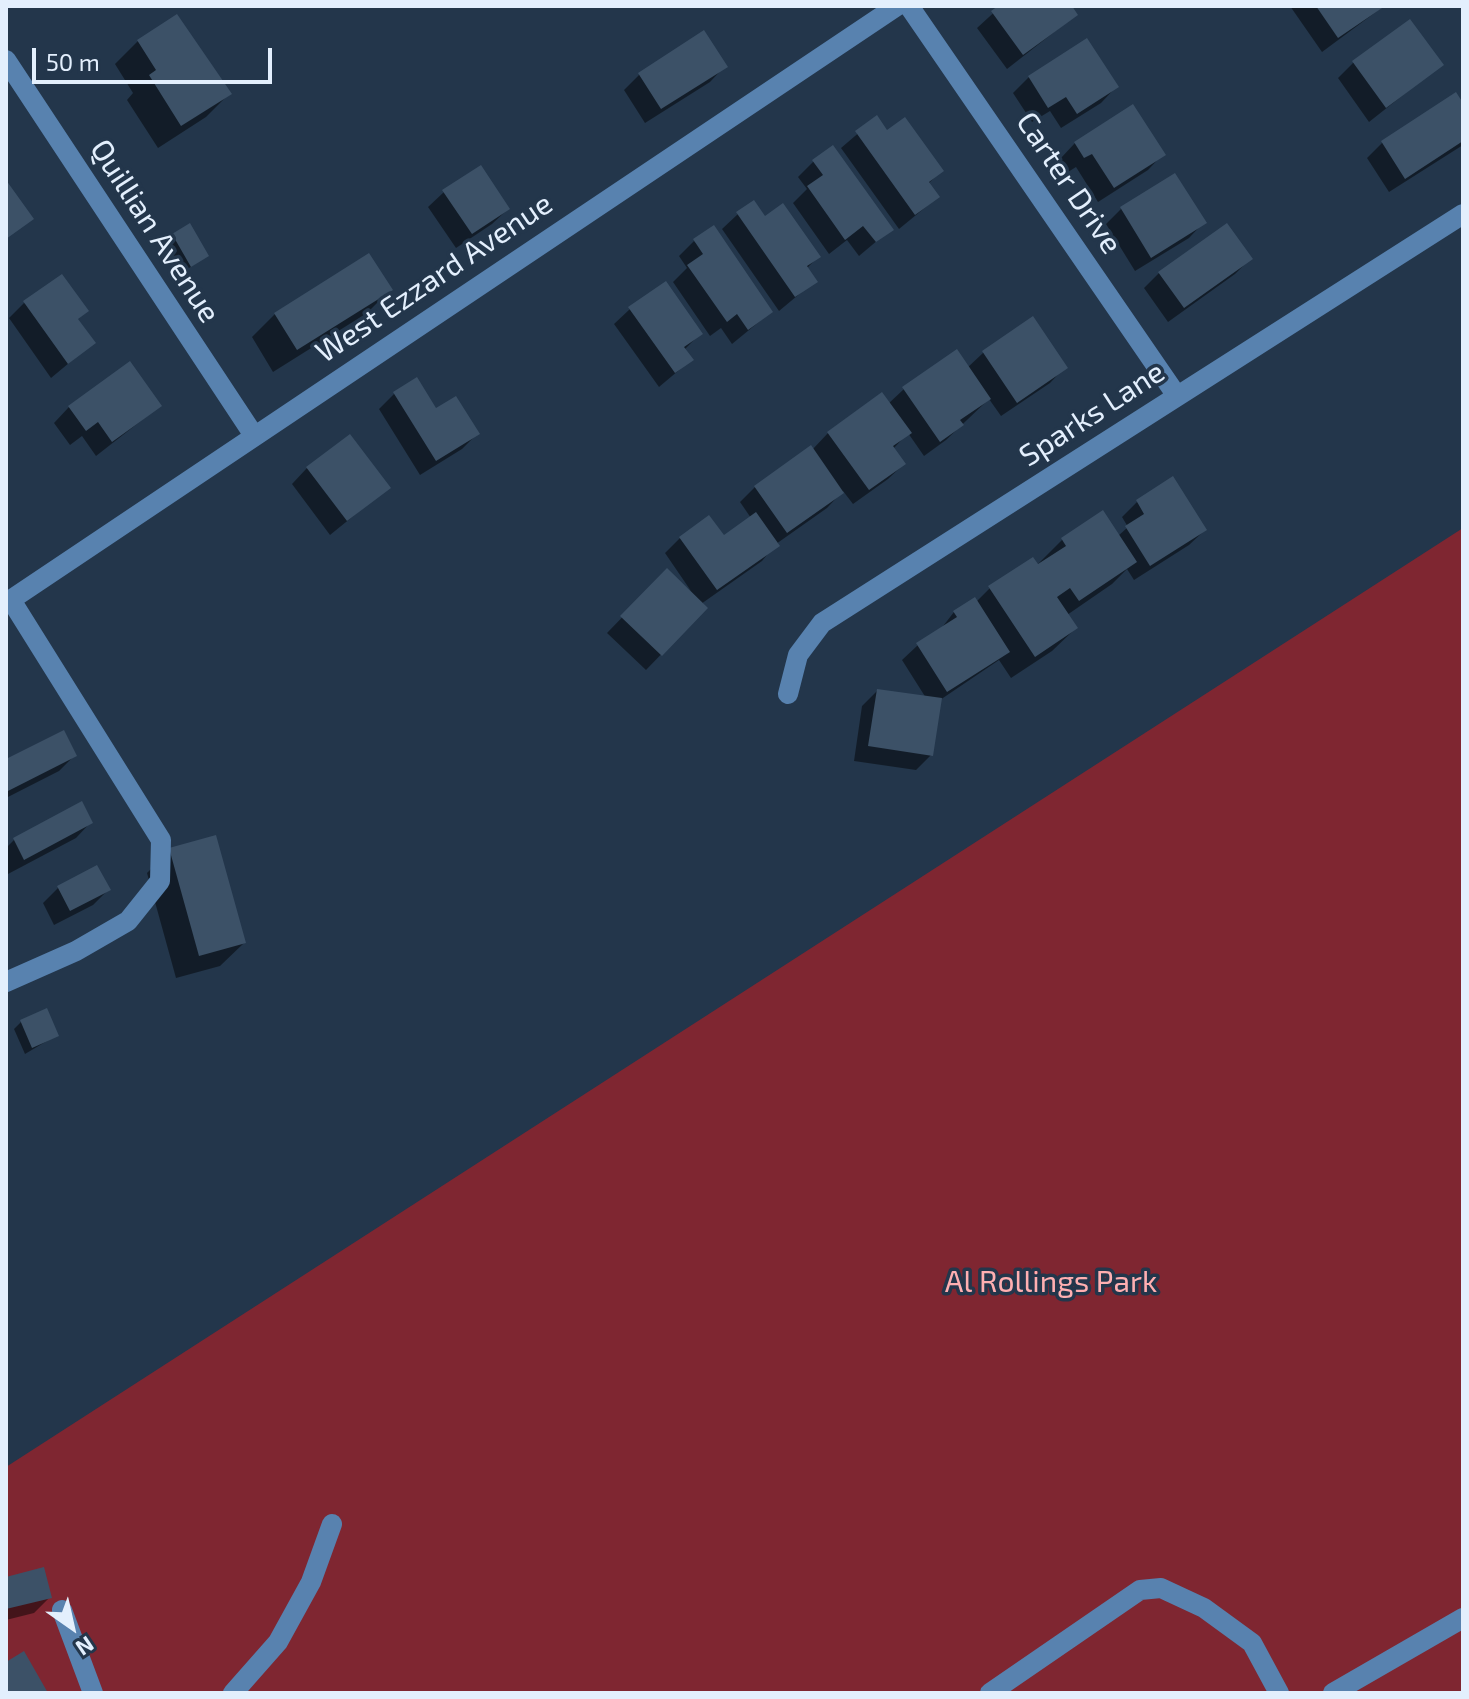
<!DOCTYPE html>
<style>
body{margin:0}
#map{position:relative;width:1469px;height:1699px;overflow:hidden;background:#23364b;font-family:"Exo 2",sans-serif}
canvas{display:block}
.frame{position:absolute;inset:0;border:8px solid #e3effd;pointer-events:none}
.north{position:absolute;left:32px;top:1587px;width:80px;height:80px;-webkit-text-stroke:6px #23364b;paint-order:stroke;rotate:146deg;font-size:22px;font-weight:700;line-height:32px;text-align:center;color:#e3effd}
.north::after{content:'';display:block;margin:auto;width:28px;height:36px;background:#e3effd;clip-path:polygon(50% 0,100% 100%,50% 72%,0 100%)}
.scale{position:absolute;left:32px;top:48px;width:240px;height:36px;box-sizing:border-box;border:4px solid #e3effd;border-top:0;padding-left:10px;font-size:24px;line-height:28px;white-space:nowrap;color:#e3effd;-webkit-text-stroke:6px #23364b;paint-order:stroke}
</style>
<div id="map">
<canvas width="1469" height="1699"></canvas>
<div class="frame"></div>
<div class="north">N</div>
<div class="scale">50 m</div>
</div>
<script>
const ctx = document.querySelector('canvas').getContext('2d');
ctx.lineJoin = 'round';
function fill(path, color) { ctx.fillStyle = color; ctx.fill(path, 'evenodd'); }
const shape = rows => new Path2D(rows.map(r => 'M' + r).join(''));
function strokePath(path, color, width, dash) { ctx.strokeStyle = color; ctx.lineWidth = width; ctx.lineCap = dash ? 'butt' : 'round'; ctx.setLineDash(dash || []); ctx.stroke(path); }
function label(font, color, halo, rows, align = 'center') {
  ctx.font = font + ' "Exo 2",sans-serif'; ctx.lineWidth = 7; ctx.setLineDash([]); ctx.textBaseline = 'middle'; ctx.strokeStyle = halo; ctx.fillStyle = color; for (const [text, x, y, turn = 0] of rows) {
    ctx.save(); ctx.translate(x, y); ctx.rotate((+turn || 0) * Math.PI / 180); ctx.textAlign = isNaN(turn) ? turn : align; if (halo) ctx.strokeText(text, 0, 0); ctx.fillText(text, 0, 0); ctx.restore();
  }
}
const green = shape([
 [1463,528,1463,1693,6,1693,6,1467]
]);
const shadow = shape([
 [1001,6,1069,6,1076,15,1007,69,977,28],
 [1290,6,1384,6,1322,52],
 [704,33,725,66,710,82,645,123,624,90,639,75],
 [138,41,229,94,206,117,158,148,127,100,133,93,115,64],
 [1086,41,1116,87,1101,103,1061,128,1050,111,1032,122,1013,93,1029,77],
 [1353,63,1441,65,1369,122,1338,78],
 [1463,106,1463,145,1389,192,1367,158,1382,143],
 [876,118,887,133,941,171,928,184,938,197,899,229,841,148],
 [1075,143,1163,154,1148,170,1098,202,1076,167,1068,172,1060,159],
 [814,161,891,229,859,256,847,240,829,254,793,203,807,189,798,177],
 [444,192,508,209,492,224,456,248,428,207],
 [1121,209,1204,222,1189,238,1135,271,1106,224],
 [738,214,764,219,818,257,806,269,815,281,779,311,722,229],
 [173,235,207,256,183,272,166,242],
 [694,241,771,312,732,344,721,328,710,336,673,282,687,268,679,256],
 [1250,259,1235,274,1168,322,1144,288,1159,273],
 [390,290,367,313,273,372,252,337,275,314],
 [24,303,93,343,51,378,9,318],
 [630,309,701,333,684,350,691,360,659,387,614,324],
 [1032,319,1065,367,1050,383,1001,416,989,399,946,440,924,456,908,433,893,449,904,464,888,479,853,504,843,491,827,508,776,544,762,561,701,604,706,608,646,670,607,633,667,571,691,591,665,553,680,538,723,538,751,518,740,502,755,487,812,450,828,433,888,404,904,389,967,368,983,353],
 [394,394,436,410,477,434,462,449,420,475,379,409],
 [160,406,96,456,82,436,70,445,54,423,69,407],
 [307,468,388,488,330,535,292,484],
 [1137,502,1205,530,1189,545,1134,580,1127,569,1112,584,1067,615,1076,628,1052,651,1011,678,999,660,940,700,931,755,916,770,854,761,862,706,877,691,926,698,902,660,918,645,940,630,954,612,976,602,990,588,1037,565,1062,540,1102,513,1118,536,1128,527,1122,517],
 [74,756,59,771,6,798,6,761],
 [91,822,76,838,8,874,6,848,14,840],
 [170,850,244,943,220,966,176,978,147,873],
 [58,888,108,890,93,905,54,925,43,903],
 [21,1022,57,1035,25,1054,14,1029],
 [6,1579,49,1598,34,1613,6,1620]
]);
const building = shape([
 [998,6,1072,6,1078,15,1023,55,991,11],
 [1316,6,1385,6,1338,38],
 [177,14,232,94,181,126,149,75,156,70,137,40],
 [1410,19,1444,65,1386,108,1352,61],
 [704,30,728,67,661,109,638,73],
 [1087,38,1119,87,1077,114,1066,97,1048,108,1028,76],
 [1456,92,1463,103,1463,141,1405,179,1381,141],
 [1133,104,1166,155,1114,188,1092,154,1084,158,1074,142],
 [877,115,887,130,905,117,944,171,929,182,940,197,915,215,855,131],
 [833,145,894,230,876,242,863,226,845,240,807,186,823,175,812,160],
 [481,165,510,209,472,234,442,190],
 [1175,173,1207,223,1151,258,1120,207],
 [6,180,34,219,6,239],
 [754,200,765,216,783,203,821,257,807,266,818,282,795,297,736,212],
 [190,223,209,256,191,267,172,234],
 [1227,223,1253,259,1184,308,1158,272],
 [714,225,773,312,748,330,737,314,727,322,687,265,703,254,693,239],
 [369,253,393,290,297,350,274,313],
 [62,274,89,311,78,319,96,343,68,364,23,301],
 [666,281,703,334,684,347,694,360,675,373,628,307],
 [1033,316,1068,368,1017,403,982,351],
 [957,349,991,399,960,420,964,425,940,442,902,387],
 [130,361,162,406,112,442,98,422,86,431,68,406],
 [417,377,436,408,456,396,480,434,436,461,393,392],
 [882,392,912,433,893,446,906,464,869,490,827,432],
 [350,434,391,488,347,521,306,467],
 [811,445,844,493,787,533,754,486],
 [1173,476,1207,530,1150,566,1125,526,1144,514,1136,500],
 [1103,510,1137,562,1079,601,1070,588,1057,597,1078,628,1035,657,988,586,1033,557,1038,564,1066,546,1061,538],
 [756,512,780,546,717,590,679,537,709,515,724,535],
 [667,568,708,608,662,656,620,616],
 [975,597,1010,652,947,692,916,643,957,617,953,611],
 [877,689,942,698,933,756,868,746],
 [64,730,77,756,6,792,6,759],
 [82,801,93,823,24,860,13,838],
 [216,835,246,943,199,956,169,848],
 [97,865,111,890,70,911,57,886],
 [47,1008,59,1036,32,1048,20,1020],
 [44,1567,52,1598,6,1609,6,1577],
 [24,1651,48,1693,6,1693,6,1662]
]);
const minor = shape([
 [909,6,1177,396],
 [6,60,253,434],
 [6,603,897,6],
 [788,694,798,655,822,623,1463,214],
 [6,982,76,951,128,921,160,881,161,840,11,600],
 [62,1610,93,1693],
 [233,1693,278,1642,311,1582,332,1524],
 [990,1693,1140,1590,1161,1588,1204,1608,1252,1643,1279,1693],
 [1333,1693,1463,1618]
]);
const streetNames = [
 ["Carter Drive",1069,183,56],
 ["Quillian Avenue",155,231,57],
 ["West Ezzard Avenue",434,278,-34],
 ["Sparks Lane",1092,414,-33]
];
const parkNames = [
 ["Al Rollings Park",1051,1282]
];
fill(green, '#7f2631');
fill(shadow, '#0007');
fill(building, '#3c5167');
strokePath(minor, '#5882af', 20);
label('30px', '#e3effd', '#23364b', streetNames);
label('30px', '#ffafb1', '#23364b', parkNames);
</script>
